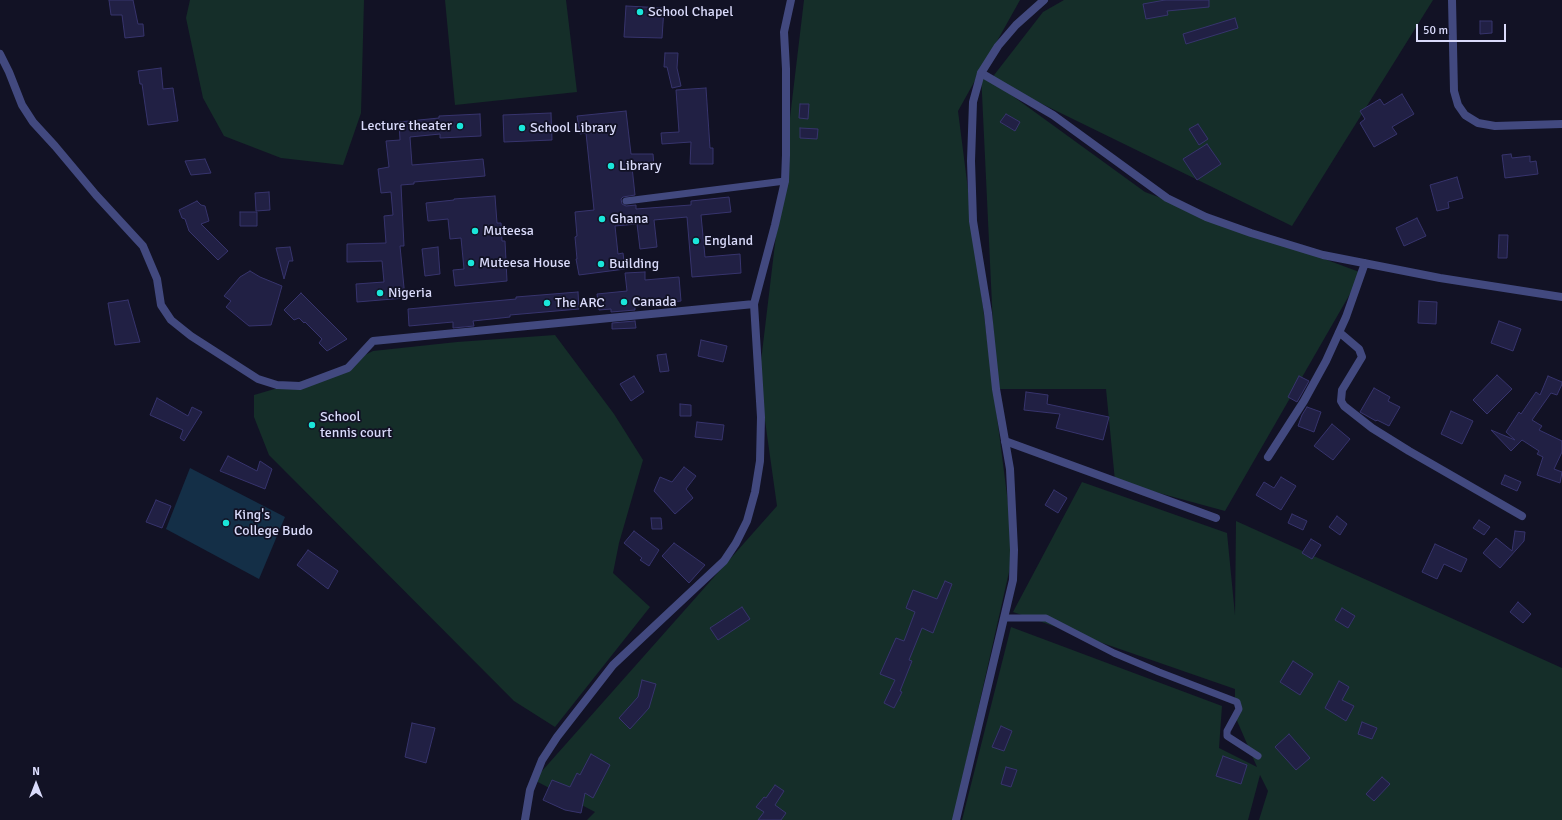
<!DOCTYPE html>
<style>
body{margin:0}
#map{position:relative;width:1562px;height:820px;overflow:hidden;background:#121225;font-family:Signika,sans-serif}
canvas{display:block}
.north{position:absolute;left:16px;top:764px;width:40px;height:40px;-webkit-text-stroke:3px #121225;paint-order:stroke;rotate:0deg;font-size:11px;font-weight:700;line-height:16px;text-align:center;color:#dadbfb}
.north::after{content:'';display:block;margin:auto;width:14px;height:18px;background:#dadbfb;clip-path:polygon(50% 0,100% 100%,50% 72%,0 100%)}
.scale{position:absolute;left:1416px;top:24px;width:90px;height:18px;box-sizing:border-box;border:2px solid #dadbfb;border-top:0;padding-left:5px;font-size:12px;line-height:14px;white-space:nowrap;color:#dadbfb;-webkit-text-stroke:3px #121225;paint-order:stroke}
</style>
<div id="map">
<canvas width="1562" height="820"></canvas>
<div class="north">N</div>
<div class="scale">50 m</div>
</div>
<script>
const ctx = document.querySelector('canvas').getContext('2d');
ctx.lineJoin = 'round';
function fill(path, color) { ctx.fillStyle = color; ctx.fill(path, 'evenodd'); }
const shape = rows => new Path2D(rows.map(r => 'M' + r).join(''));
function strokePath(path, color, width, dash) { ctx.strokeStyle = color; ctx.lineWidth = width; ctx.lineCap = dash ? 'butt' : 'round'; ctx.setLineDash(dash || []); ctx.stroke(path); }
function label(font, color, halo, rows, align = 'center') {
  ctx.font = font + ' Signika,sans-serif'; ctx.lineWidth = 3.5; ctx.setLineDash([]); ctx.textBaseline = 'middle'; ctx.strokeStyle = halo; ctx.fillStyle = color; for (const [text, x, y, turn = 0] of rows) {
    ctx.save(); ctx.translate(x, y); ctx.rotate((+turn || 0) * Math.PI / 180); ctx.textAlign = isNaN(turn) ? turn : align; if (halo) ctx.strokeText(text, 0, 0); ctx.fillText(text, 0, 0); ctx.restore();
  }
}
const green = shape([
 [190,0,364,0,361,113,343,165,281,158,224,136,203,98,186,18],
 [445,0,566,0,577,92,455,105],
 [804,0,1020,0,958,111,1014,550,953,820,587,820,595,812,534,780,777,506,759,378],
 [1064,0,1433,0,1292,226,991,79,1043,12],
 [981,73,1145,192,1362,273,1225,511,1115,481,1106,389,996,389],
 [555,335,614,414,643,460,619,543,613,573,650,607,555,727,514,701,269,455,254,417,254,395,329,373,373,351,457,342],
 [1082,482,1227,533,1235,615,1236,521,1562,668,1562,820,1259,820,1268,791,1260,775,1248,820,962,820,1011,627,1222,706,1219,748,1257,767,1235,716,1235,689,1013,612]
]);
const water = shape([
 [190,468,285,517,259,579,166,529]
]);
const building = shape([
 [109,0,133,0,138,24,143,24,144,36,125,38,122,15,111,15,109,0],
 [1165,0,1209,0,1209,7,1167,11,1168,15,1146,19,1143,4,1165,0],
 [626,6,664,8,662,38,624,37,626,6],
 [1235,18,1238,28,1186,44,1183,34,1235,18],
 [1480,21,1492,21,1492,33,1480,34,1480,21],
 [665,53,678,53,677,68,681,86,672,88,667,67,664,67,665,53],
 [161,68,163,89,173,88,178,121,148,125,142,84,140,84,138,71,161,68],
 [706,88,710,148,713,148,713,164,690,164,691,142,662,144,661,133,679,132,676,90,706,88],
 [1402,94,1414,114,1392,127,1397,134,1374,147,1360,123,1365,119,1360,111,1380,99,1384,105,1402,94],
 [800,104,809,104,808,119,799,118,800,104],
 [626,111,631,154,653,154,654,166,632,167,635,195,623,197,621,199,622,204,626,206,636,205,636,209,691,205,691,201,729,197,731,212,701,215,705,257,740,254,741,273,692,277,687,217,654,220,657,247,640,249,637,224,615,226,618,254,623,253,625,269,579,275,576,259,577,259,575,237,577,236,575,212,594,210,586,133,580,134,577,116,626,111],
 [551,113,552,140,504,142,503,115,551,113],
 [480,114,481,136,440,138,440,134,410,137,412,165,483,159,485,176,414,182,414,184,401,185,404,246,400,246,405,298,357,302,356,284,384,282,382,261,347,262,347,244,386,243,384,216,393,215,391,192,381,193,378,169,389,167,386,141,400,140,399,122,439,118,439,116,480,114],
 [1006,114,1020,122,1015,131,1000,122,1006,114],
 [1198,124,1208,139,1199,145,1189,129,1198,124],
 [800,128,818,129,817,139,800,138,800,128],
 [1207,144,1221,164,1197,180,1183,159,1207,144],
 [1511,154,1512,158,1530,156,1530,162,1536,161,1538,174,1505,178,1502,155,1511,154],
 [205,159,211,173,191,175,185,161,205,159],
 [1457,177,1463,198,1448,202,1449,208,1437,211,1430,185,1457,177],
 [269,192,270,210,256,211,255,193,269,192],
 [495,196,497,223,501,223,502,241,505,241,507,281,455,286,453,270,464,269,461,238,450,239,448,219,428,221,426,203,454,200,454,199,495,196],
 [197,201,201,205,205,206,209,221,201,224,228,251,218,260,189,231,185,219,182,218,179,210,197,201],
 [240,212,257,212,257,226,240,226,240,212],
 [1417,218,1426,236,1404,246,1396,228,1417,218],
 [1499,235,1508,235,1507,258,1498,258,1499,235],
 [290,247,293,261,289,261,284,279,276,248,290,247],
 [438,247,440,274,425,276,422,249,438,247],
 [250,271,260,277,282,286,271,325,249,326,226,307,231,301,224,296,240,277,250,271],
 [645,272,645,280,679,277,681,301,635,307,635,310,611,312,611,309,599,310,597,294,627,291,625,273,645,272],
 [578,292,579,309,510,315,510,317,473,321,474,326,453,328,453,322,409,326,408,309,516,299,516,297,578,292],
 [301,293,347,339,327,351,319,343,322,339,305,322,304,323,299,318,294,320,284,310,301,293],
 [128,300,140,342,115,345,108,303,128,300],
 [1419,301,1437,302,1436,324,1418,323,1419,301],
 [635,321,636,328,612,329,612,323,635,321],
 [1499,321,1521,329,1513,351,1491,343,1499,321],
 [701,340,727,346,723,362,698,356,701,340],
 [666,354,669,371,660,372,657,355,666,354],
 [1497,375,1512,389,1487,414,1473,400,1497,375],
 [634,376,644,392,631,401,620,384,634,376],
 [1299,376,1309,381,1297,402,1288,397,1299,376],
 [1548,376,1562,382,1562,384,1557,395,1551,393,1532,420,1542,426,1539,430,1562,441,1562,452,1554,469,1562,472,1560,483,1537,475,1543,457,1537,454,1539,451,1522,440,1511,451,1491,430,1515,440,1506,432,1519,412,1521,414,1536,392,1540,395,1548,376],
 [1374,388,1390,397,1388,401,1400,407,1389,426,1377,420,1376,421,1360,412,1374,388],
 [1026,392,1048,395,1047,404,1109,417,1103,440,1056,428,1060,414,1024,410,1026,392],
 [157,398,188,416,192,407,202,412,184,441,180,438,183,430,150,415,157,398],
 [680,404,691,405,691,416,680,416,680,404],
 [1307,407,1321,412,1314,432,1298,426,1302,415,1307,407],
 [1451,411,1473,421,1462,444,1441,434,1451,411],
 [697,422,724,425,722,440,695,437,697,422],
 [1332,424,1350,439,1333,460,1314,446,1332,424],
 [228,456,257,471,260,461,272,469,265,489,220,471,228,456],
 [684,467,696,476,686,489,693,498,675,514,654,491,660,477,672,482,684,467],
 [1505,475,1521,482,1517,491,1501,484,1505,475],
 [1281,477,1296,486,1281,510,1256,495,1264,482,1274,488,1281,477],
 [1054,490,1067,498,1058,513,1045,505,1054,490],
 [156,500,171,506,162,528,146,522,156,500],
 [1292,514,1307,521,1303,530,1288,523,1292,514],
 [1337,516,1347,524,1340,535,1329,527,1337,516],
 [651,518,661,518,662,529,652,529,651,518],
 [1479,520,1490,527,1484,535,1473,528,1479,520],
 [634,531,659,550,649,566,640,560,642,558,624,543,634,531],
 [1515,531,1525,532,1524,541,1500,568,1483,553,1496,538,1512,551,1515,531],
 [1311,539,1321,545,1312,559,1302,553,1311,539],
 [674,543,705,565,689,583,662,556,674,543],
 [1435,544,1467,559,1461,572,1444,564,1437,579,1422,572,1435,544],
 [308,550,338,571,328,589,297,565,308,550],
 [945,581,952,584,933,633,922,628,909,660,912,661,900,691,902,692,894,708,884,703,895,680,880,674,896,638,904,641,915,612,906,608,913,590,937,599,945,581],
 [1518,602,1531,614,1523,623,1510,612,1518,602],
 [742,607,750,619,718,640,710,628,742,607],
 [1342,608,1355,616,1348,628,1335,620,1342,608],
 [1293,661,1313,674,1300,695,1280,682,1293,661],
 [642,680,656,684,649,708,630,729,619,718,638,697,642,680],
 [1339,681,1349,687,1342,700,1354,706,1346,721,1325,708,1339,681],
 [1362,722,1377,728,1372,739,1358,734,1362,722],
 [412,723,435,728,426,763,405,757,412,723],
 [1001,726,1012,731,1004,751,992,747,1001,726],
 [1289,734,1310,758,1296,770,1275,747,1289,734],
 [591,754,610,765,593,798,585,793,581,813,565,810,543,800,552,780,570,787,577,773,580,775,591,754],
 [1223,756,1247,765,1241,784,1216,776,1223,756],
 [1006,767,1017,770,1011,787,1001,784,1006,767],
 [1382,777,1390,784,1374,801,1366,794,1382,777],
 [775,785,784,791,775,805,786,813,781,820,758,820,764,812,756,807,764,797,766,798,775,785]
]);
const service = shape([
 [626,201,785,181],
 [1005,618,1046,618,1114,653,1159,672,1237,702,1239,709,1227,731,1227,736,1258,756]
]);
const minor = shape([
 [1452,0,1454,91,1458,105,1465,115,1478,123,1495,126,1562,124],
 [0,54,9,72,22,105,33,122,55,146,96,195,143,246,157,279,161,305,171,320,191,336,258,379,277,385,300,386,348,368,373,341,754,304],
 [981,73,1053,115,1167,198,1206,217,1251,233,1323,255,1440,278,1562,297],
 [1339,332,1359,349,1362,357,1342,390,1341,401,1344,406,1372,428,1409,451,1522,516],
 [1005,441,1216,518],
 [1268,457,1304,401,1326,361,1346,317,1365,263],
 [525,820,530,790,542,760,557,737,613,665,724,561,736,543,747,521,755,492,760,461,761,417,754,304,775,225,785,181,786,155,786,69,784,32,791,0]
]);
const tertiary = shape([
 [956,820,1013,580,1014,550,1010,469,996,389,988,313,973,221,971,161,973,102,981,73,998,46,1016,25,1044,0]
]);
const markers = [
 [640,12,4,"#1ae6da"],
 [460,126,4,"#1ae6da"],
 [522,128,4,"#1ae6da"],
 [611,166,4,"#1ae6da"],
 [602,219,4,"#1ae6da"],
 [475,231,4,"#1ae6da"],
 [696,241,4,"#1ae6da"],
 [471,263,4,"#1ae6da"],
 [601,264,4,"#1ae6da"],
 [380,293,4,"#1ae6da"],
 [624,302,4,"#1ae6da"],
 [547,303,4,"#1ae6da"],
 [312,425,4,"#1ae6da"],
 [226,523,4,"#1ae6da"]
];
const poiNames = [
 ["School Chapel",648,12],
 ["Lecture theater",452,126,"right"],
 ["School Library",530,128],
 ["Library",619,166],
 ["Ghana",610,219],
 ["Muteesa",483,231],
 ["England",704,241],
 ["Muteesa House",479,263],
 ["Building",609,264],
 ["Nigeria",388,293],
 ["Canada",632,302],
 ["The ARC",555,303],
 ["School",320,417],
 ["tennis court",320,433],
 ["King's",234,515],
 ["College Budo",234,531]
];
fill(green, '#152e29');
fill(water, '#142f47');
fill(building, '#212044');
strokePath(building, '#37346d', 1);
strokePath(service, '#42497f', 7);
strokePath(minor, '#42497f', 8);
strokePath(tertiary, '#42497f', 8);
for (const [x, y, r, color] of markers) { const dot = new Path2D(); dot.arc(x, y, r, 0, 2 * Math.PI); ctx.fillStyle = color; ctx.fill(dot); strokePath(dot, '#121225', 1.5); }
label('14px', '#dadbfb', '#121225', poiNames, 'left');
</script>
